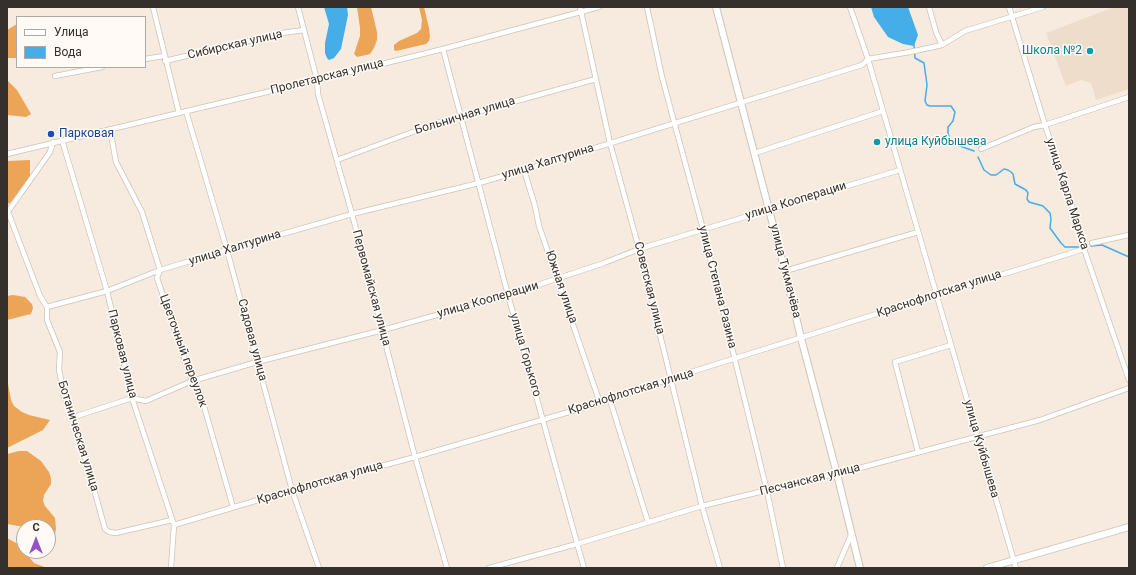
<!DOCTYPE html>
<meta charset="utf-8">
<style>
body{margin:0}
#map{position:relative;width:1136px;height:575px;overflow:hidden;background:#f7ebe0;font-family:Roboto,sans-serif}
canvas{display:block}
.frame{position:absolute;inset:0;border:8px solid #35302c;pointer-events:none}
.legend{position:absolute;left:16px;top:16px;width:130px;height:52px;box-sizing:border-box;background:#fffaf5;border:1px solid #aea9a5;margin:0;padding:5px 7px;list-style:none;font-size:12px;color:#35302c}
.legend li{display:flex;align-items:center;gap:8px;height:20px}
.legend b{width:20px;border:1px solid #aea9a5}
.north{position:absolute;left:16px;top:519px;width:40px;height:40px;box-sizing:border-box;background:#fffaf5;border:1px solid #aea9a5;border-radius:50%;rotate:0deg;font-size:11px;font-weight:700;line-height:16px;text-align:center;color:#35302c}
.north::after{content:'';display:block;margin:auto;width:14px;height:18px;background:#9552c6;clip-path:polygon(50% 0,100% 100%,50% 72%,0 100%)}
</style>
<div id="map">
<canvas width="1136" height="575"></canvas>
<div class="frame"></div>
<ul class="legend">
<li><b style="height:5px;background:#fff"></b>Улица</li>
<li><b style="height:11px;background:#45ade7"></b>Вода</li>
</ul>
<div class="north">С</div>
</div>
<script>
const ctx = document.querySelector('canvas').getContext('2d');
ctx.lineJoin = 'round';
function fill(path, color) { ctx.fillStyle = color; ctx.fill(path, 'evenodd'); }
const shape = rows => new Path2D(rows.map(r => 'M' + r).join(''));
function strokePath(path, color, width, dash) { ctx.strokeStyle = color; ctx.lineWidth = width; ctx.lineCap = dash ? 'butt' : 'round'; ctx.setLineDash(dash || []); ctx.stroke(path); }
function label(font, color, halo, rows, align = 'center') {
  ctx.font = font + ' Roboto,sans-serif'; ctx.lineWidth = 3; ctx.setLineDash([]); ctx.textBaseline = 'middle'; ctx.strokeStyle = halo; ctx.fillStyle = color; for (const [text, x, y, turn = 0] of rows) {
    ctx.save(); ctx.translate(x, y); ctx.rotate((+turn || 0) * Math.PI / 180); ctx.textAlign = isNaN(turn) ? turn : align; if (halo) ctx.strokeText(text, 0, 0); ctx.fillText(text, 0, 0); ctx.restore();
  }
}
const built = shape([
 [1114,7,1129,7,1129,89,1096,100,1091,83,1081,80,1066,86,1046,33]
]);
const forest = shape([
 [357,7,371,7,377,32,377,40,374,48,370,54,357,57,354,54,360,36,360,28],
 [419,7,424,7,429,28,430,36,429,41,426,44,396,51,394,50,394,45,399,41,417,33,421,29,422,20],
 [17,24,17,58,7,58,7,30],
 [7,80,17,90,31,114,26,117,7,115],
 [30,160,30,177,10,203,7,204,7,161],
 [13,295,25,297,32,304,33,308,31,314,7,320,7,296],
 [7,378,11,400,14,406,22,412,29,415,50,420,43,430,7,448],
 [19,451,27,451,41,461,49,472,51,478,51,484,44,495,43,501,45,506,55,518,56,529,55,534,50,544,48,545,48,527,24,527,7,524,7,454],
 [7,538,18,544,34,563,47,568,7,568]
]);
const water = shape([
 [324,7,347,7,348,15,341,49,334,58,329,60,327,58,325,53,325,43,329,24],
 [871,7,908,7,918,35,914,46,903,44,888,37,874,17]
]);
const stream = shape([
 [914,45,915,58,924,63,927,85,925,101,927,105,930,106,951,106,955,112,953,121,948,127,948,134,952,141,957,145,974,151],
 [978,157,984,170,991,175,996,175,1004,169,1008,170,1011,172,1013,174,1015,184,1026,190,1028,193,1027,199,1029,202,1043,206,1050,213,1051,219,1050,228,1061,243,1065,247,1080,247],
 [1091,246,1102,245,1129,257]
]);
const minor = shape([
 [153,7,179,113],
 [298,7,317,80,318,94,352,214,415,457,447,568],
 [580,7,610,143,639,249,702,506,720,568],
 [647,7,662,77,703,229,767,491,783,568],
 [850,7,868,59,1016,568],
 [929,7,936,32,942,45],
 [1009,7,1045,125,1082,236,1084,249,1129,380],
 [443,49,508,295,584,568],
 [145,59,164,56],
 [165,61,282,33,304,30],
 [55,76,102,67],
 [186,111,227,250,292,490,319,568],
 [110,129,116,162,142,212,160,270,157,278,192,381,199,389,233,507],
 [62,140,107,291,132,398,174,525,171,568],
 [981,149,1034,127,1045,125,1129,97],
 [755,153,883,111],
 [7,154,317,80,443,49,599,7],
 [337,160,437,123,596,79],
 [524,170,535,206,539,226,600,403],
 [8,212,40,296,47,307,47,320,60,352,59,369,64,397,74,417,105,529,109,532,116,533,172,520],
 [7,213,50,152,53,142],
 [1092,243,1129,235],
 [785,271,918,232],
 [47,307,107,291,160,270,227,250,352,214,479,183,524,170,862,65,868,59,910,52,942,45,965,31,1043,7],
 [610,400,648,522],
 [74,417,132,398,146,401,192,381,257,362,383,330,508,295,604,263,639,249,900,170],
 [918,452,895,362,951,345],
 [174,525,292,490,415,457,610,400,672,378,1084,249],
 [489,568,577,544,702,506,825,476,837,474,1040,420,1129,388],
 [837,568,851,535]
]);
const tertiary = shape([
 [716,7,785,271,801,338,837,474,860,568],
 [987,568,1129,527]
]);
const markers = [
 [1090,51,4,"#0f9aa8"],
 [51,134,4,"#1a4fb4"],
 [877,142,4,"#0f9aa8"]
];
const streetNames = [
 ["Сибирская улица",235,45,-13],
 ["Пролетарская улица",327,77,-14],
 ["Больничная улица",465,116,-17],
 ["улица Халтурина",548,162,-17],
 ["улица Карла Маркса",1067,194,72],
 ["улица Кооперации",796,201,-17],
 ["улица Халтурина",235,248,-17],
 ["улица Тукмачёва",785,271,76],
 ["Южная улица",561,287,71],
 ["улица Степана Разина",717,287,76],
 ["Первомайская улица",371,288,75],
 ["Советская улица",649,288,76],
 ["Краснофлотская улица",939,294,-18],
 ["улица Кооперации",488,300,-16],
 ["Садовая улица",252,340,75],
 ["Цветочный переулок",183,351,70],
 ["Парковая улица",122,354,76],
 ["улица Горького",525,355,74],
 ["Краснофлотская улица",631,392,-17],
 ["Ботаническая улица",78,436,73],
 ["улица Куйбышева",981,449,74],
 ["Песчанская улица",810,480,-14],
 ["Краснофлотская улица",320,483,-16]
];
const cultureNames = [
 ["Школа №2",1082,51],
 ["улица Куйбышева",885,142,"left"]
];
const transitNames = [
 ["Парковая",59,134]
];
fill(built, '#efddcc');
fill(forest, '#eca557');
fill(water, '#45ade7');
strokePath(stream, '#45ade7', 1.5);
strokePath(minor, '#cec3b8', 6);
strokePath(tertiary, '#cec3b8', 8);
strokePath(minor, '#fff', 4.5);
strokePath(tertiary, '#fff', 6);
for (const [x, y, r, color] of markers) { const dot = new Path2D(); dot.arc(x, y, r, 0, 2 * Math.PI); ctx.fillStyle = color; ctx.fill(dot); strokePath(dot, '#fffaf5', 1.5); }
label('12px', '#35302c', '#fffaf5', streetNames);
label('12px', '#0d838f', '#fffaf5', cultureNames, 'right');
label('12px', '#164399', '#fffaf5', transitNames, 'left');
</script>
